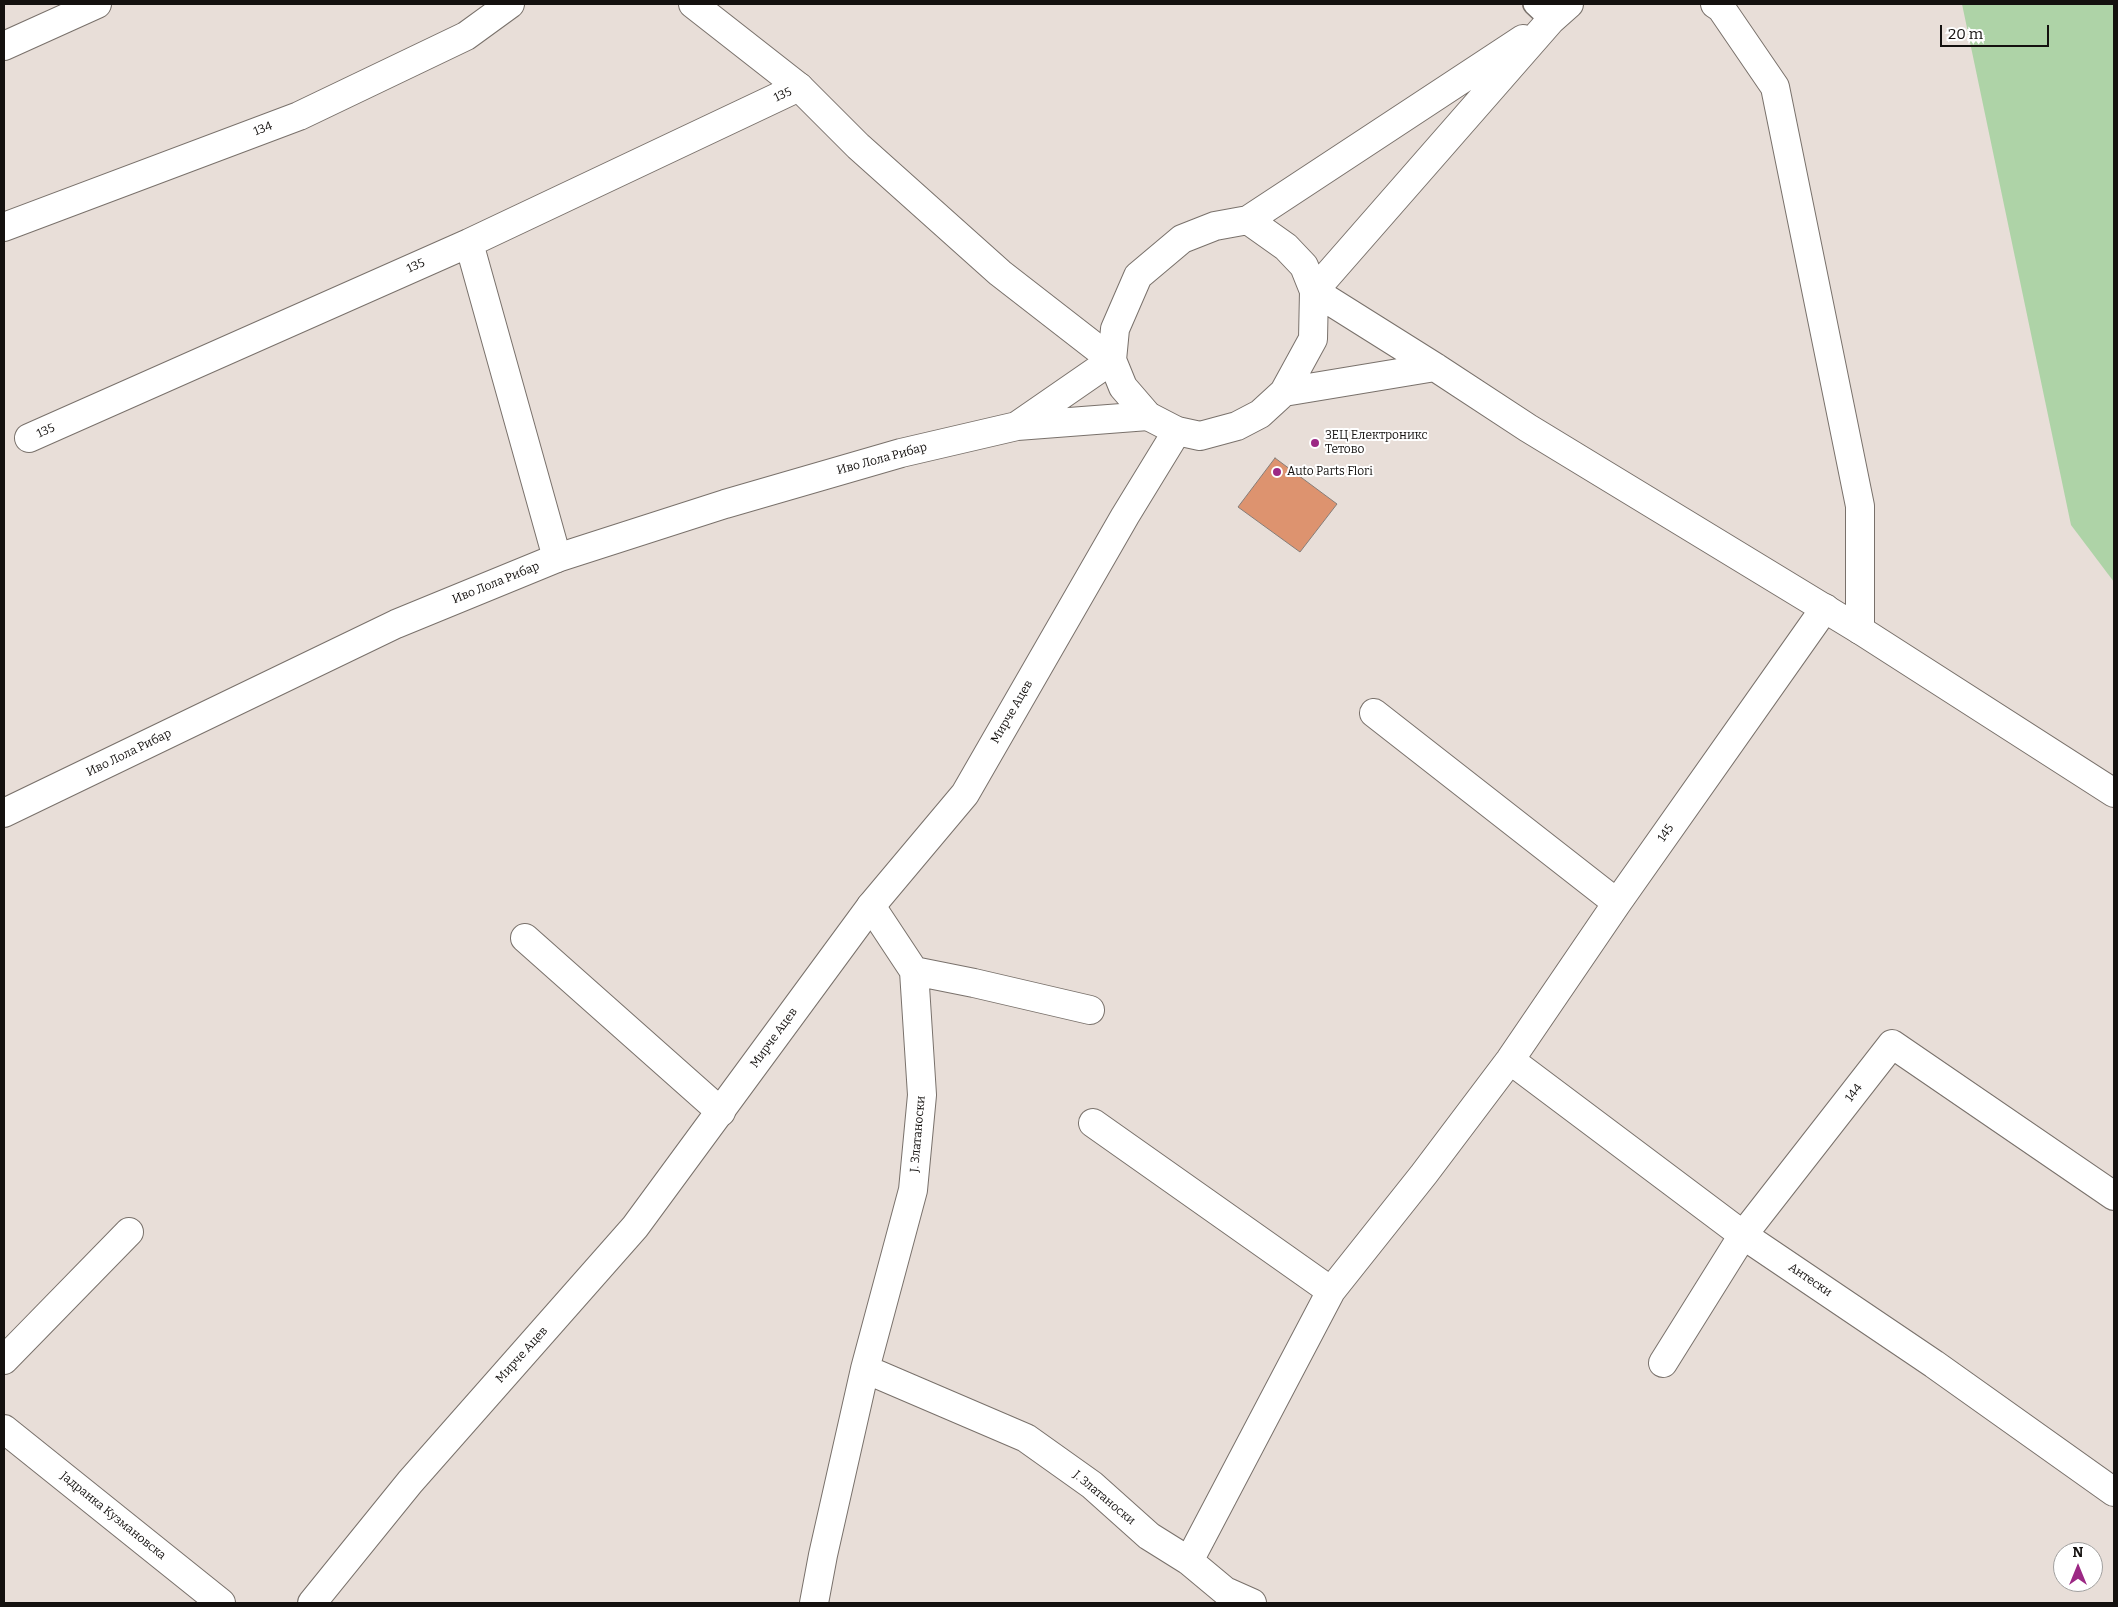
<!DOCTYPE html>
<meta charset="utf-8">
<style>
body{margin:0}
#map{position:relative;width:2118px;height:1607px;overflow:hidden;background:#e8ded8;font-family:Bitter,serif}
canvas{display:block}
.frame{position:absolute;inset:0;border:5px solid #14110f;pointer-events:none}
.north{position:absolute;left:2053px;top:1542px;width:50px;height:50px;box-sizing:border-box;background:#fff;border:1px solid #a1a09f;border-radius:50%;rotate:0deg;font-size:14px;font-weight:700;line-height:20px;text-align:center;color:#14110f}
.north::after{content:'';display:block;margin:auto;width:18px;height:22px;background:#9c2884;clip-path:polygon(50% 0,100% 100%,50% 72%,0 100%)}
.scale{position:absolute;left:1940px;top:25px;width:109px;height:22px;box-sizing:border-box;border:2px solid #14110f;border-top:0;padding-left:6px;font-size:15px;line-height:18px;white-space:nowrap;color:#14110f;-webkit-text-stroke:4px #fff;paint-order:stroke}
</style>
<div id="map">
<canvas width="2118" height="1607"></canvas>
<div class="frame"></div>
<div class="north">N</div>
<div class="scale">20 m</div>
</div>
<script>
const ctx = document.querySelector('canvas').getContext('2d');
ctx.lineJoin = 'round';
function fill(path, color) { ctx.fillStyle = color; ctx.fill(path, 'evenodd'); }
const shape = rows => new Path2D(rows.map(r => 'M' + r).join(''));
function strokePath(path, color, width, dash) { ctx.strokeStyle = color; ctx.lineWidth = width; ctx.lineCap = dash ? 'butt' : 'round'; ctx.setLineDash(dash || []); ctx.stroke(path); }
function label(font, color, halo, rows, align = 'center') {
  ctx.font = font + ' Bitter,serif'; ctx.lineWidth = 4; ctx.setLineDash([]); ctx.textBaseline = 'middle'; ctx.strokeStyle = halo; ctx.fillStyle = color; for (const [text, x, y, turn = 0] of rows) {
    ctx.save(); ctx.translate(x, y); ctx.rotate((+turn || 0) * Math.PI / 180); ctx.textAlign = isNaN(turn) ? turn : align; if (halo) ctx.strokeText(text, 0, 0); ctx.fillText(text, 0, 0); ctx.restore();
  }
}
const green = shape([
 [1962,4,2114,4,2114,582,2071,525]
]);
const building = shape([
 [1275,458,1337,504,1300,552,1238,507,1275,458]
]);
const service = shape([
 [1534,4,1551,20]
]);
const minor = shape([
 [1715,4,1721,8,1775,87,1860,506,1860,630],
 [4,227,299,116,466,36,510,4],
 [469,243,557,558],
 [29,438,469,243,799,87],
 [1374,713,1617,903],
 [525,938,721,1112],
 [914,971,974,983,1090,1010],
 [1510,1060,1743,1235,1934,1364,2114,1492],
 [1093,1123,1331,1291],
 [4,1360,129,1232],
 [1663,1363,1743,1235,1892,1044,2114,1196],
 [865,1369,1026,1438,1092,1485,1149,1536,1189,1561,1225,1591,1252,1603],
 [4,1429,221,1603],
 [1189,1561,1331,1291,1424,1174,1510,1060,1617,903,1825,608],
 [814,1603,823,1555,865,1369,913,1190,922,1095,914,971,871,906]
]);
const tertiary = shape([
 [693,4,799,87,858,146,1000,273,1112,360,1018,425],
 [4,46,97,4],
 [4,813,396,624,557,558,725,504,901,453,1017,426,1148,416],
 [312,1603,410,1482,635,1227,871,906,965,794,1125,516,1177,431]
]);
const secondary = shape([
 [1569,4,1551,20,1314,291,1313,339,1284,392,1260,414,1237,426,1200,436,1177,431,1148,416,1123,387,1112,360,1115,329,1138,276,1182,239,1215,226,1248,220,1286,247,1304,266,1314,291,1435,367,1528,428,1860,630,2114,793],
 [1248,220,1523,39],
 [1284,392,1435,367]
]);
const markers = [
 [1315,443,5,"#9c2884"],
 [1277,472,5,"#9c2884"]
];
const streetNames = [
 ["135",783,95,-25],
 ["134",263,129,-21],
 ["135",416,266,-24],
 ["135",46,431,-24],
 ["Иво Лола Рибар",882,459,-15],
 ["Иво Лола Рибар",496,583,-22],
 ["Мирче Ацев",1012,712,-60],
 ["Иво Лола Рибар",129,753,-26],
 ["145",1666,833,-55],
 ["Мирче Ацев",774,1038,-54],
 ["144",1854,1093,-52],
 ["Ј. Златаноски",918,1134,-85],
 ["Антески",1810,1280,34],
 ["Мирче Ацев",522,1355,-48],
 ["Ј. Златаноски",1104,1498,40],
 ["Јадранка Кузмановска",113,1516,39]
];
const poiNames = [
 ["ЗЕЦ Електроникс",1325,436],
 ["Тетово",1325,450],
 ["Auto Parts Flori",1287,472]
];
fill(green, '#aed3a7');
fill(building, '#dd936f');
strokePath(building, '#867d78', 1);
strokePath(service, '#79716b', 24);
strokePath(minor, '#79716b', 30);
strokePath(tertiary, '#79716b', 30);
strokePath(secondary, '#79716b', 30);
strokePath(service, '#fff', 21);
strokePath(minor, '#fff', 28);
strokePath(tertiary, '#fff', 28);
strokePath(secondary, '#fff', 28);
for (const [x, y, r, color] of markers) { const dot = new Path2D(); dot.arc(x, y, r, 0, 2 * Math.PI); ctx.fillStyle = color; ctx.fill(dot); strokePath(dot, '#fff', 2); }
label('12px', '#14110f', '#fff', streetNames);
label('12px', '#14110f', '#fff', poiNames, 'left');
</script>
